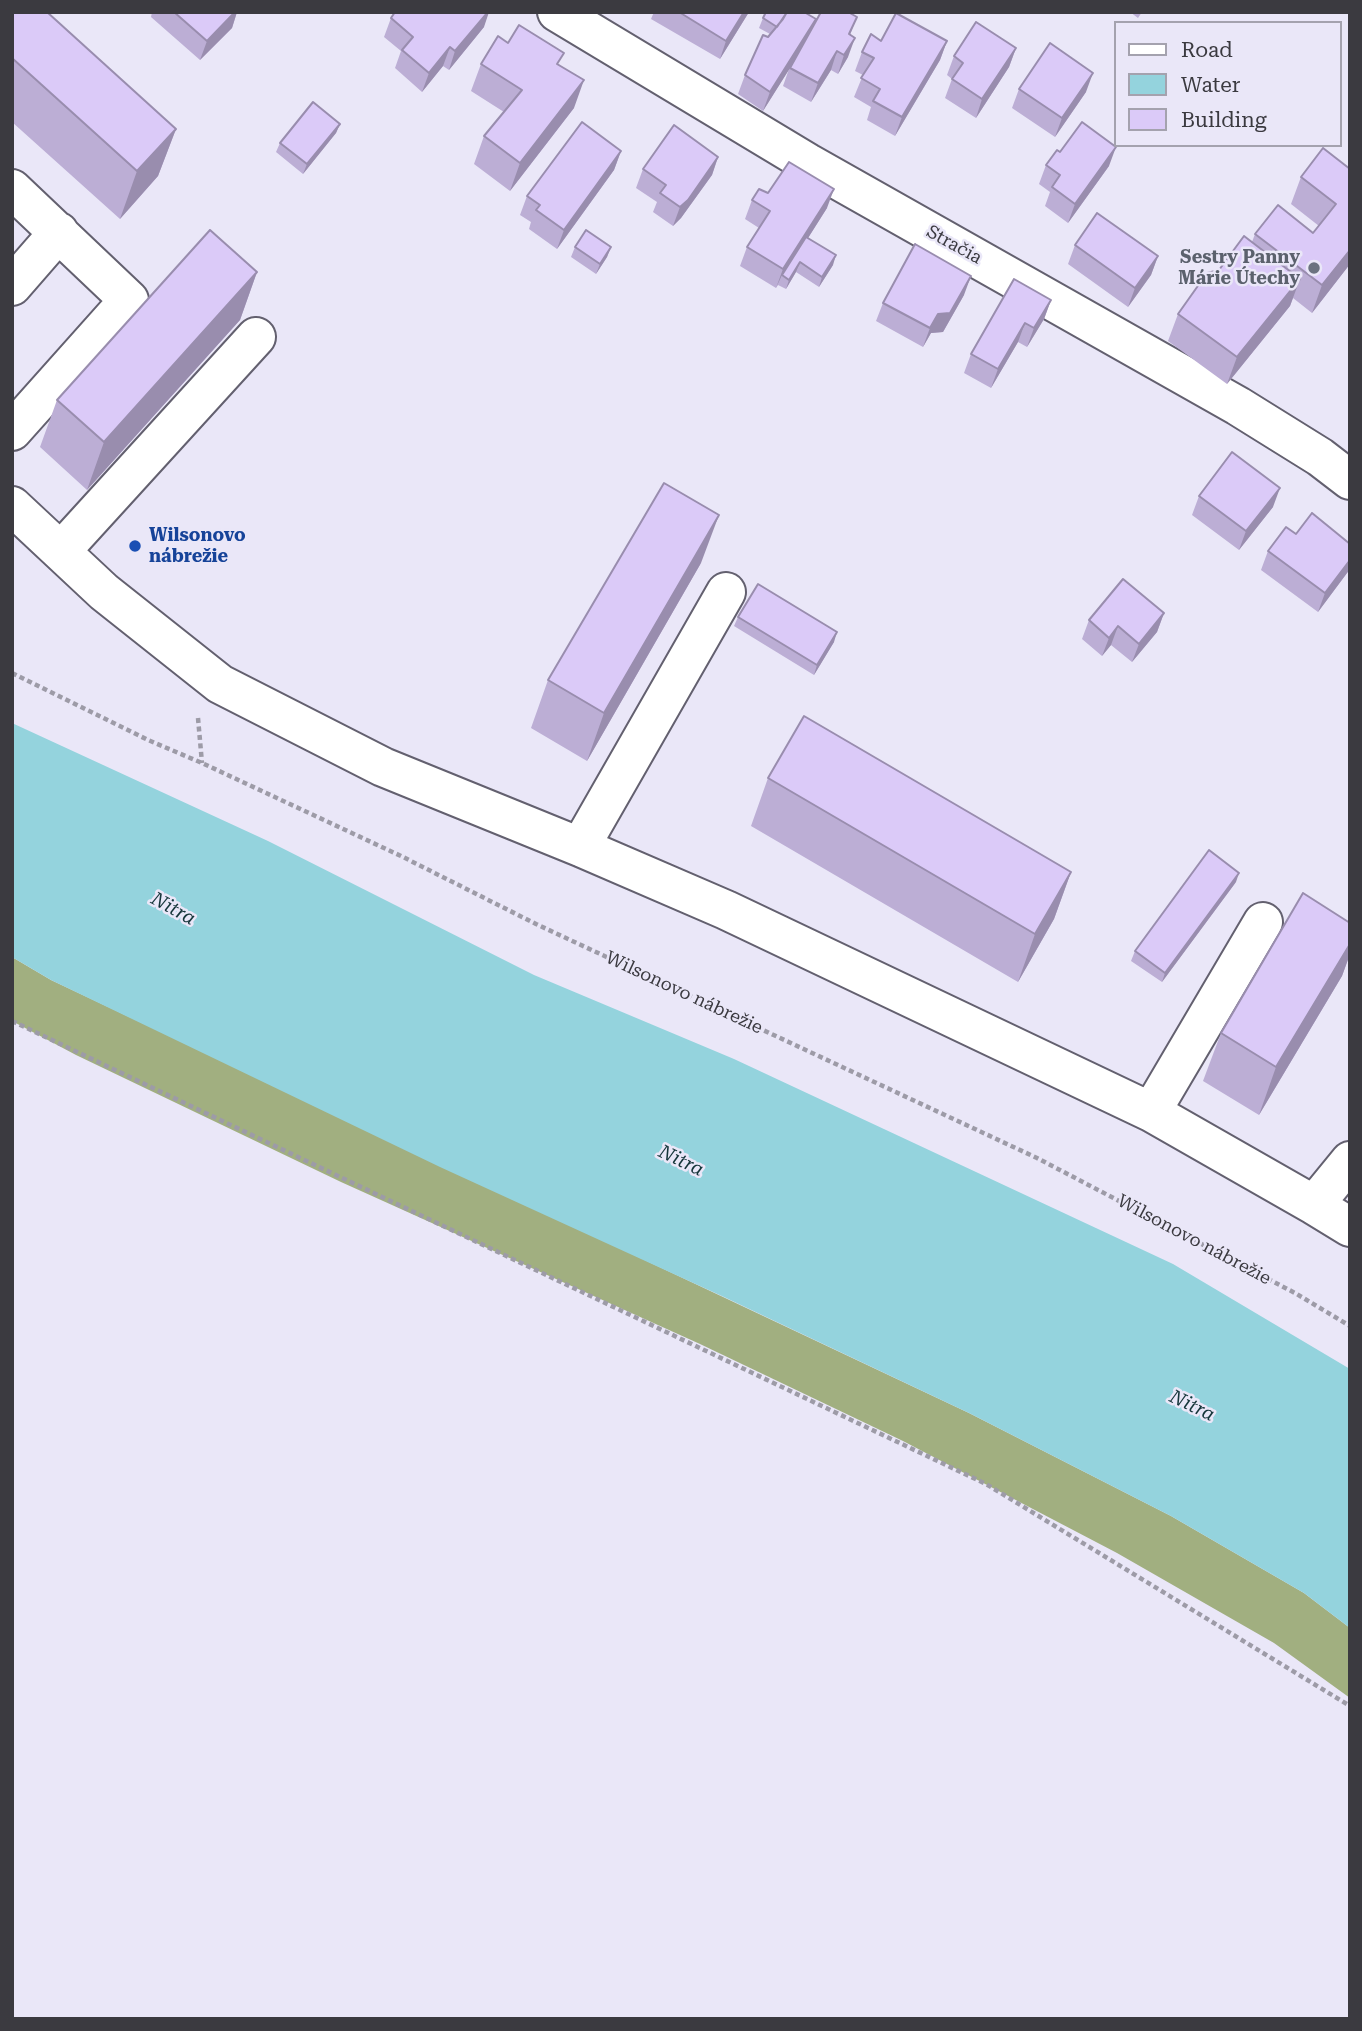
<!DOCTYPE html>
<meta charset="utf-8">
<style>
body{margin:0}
#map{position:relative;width:1362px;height:2031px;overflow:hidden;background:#eae7f8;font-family:"Roboto Serif",serif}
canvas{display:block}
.frame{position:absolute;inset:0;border:14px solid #3b3a40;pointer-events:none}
.legend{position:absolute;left:1114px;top:21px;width:228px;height:126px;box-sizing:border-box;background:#eae7f8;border:2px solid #a4a2ae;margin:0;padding:9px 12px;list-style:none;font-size:21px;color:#3b3a40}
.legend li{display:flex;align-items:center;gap:14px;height:35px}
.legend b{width:35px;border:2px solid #a4a2ae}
</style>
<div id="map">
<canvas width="1362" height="2031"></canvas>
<div class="frame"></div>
<ul class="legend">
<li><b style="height:9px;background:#fff"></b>Road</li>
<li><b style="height:19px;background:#94d3dd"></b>Water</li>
<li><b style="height:19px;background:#dbcaf8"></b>Building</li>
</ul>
</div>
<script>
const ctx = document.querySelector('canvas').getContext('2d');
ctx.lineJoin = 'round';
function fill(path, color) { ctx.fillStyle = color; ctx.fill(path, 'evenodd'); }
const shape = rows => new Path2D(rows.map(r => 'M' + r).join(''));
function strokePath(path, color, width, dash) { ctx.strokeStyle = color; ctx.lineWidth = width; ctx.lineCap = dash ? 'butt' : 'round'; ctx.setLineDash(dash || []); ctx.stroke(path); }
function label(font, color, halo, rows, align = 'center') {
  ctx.font = font + ' "Roboto Serif",serif'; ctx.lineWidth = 5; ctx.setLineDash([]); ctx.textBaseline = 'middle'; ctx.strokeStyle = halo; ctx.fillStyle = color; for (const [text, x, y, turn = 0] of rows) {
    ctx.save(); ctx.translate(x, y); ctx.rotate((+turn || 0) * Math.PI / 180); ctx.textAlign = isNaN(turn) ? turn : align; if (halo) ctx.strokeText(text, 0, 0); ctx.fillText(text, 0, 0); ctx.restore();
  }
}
const forest = shape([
 [12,957,51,980,969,1413,1171,1516,1304,1593,1350,1628,1350,1698,1274,1643,1117,1553,903,1441,700,1344,341,1182,76,1055,12,1021]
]);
const water = shape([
 [12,723,268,841,534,975,734,1059,1173,1264,1350,1369,1350,1628,1304,1593,1171,1516,969,1413,724,1297,440,1167,51,980,12,957]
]);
const path = shape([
 [12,673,148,740,202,763,401,856,536,924,1037,1158,1295,1293,1350,1326],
 [198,718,202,763],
 [12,1021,986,1484,1350,1706]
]);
const minor = shape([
 [557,12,808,163,1238,406,1320,457,1350,480],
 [12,189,129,300,12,431],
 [12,286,59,232],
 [12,506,104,592,220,684,383,767,580,847,726,910,1151,1112,1314,1205,1350,1227],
 [61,551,256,337],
 [580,847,726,592],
 [1151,1112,1263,922],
 [1314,1205,1350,1161]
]);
const wall = shape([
 [12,12,176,129,158,176,120,219,12,122],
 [152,12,237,12,232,28,200,60,151,17],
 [654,12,749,12,720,59,651,19],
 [1130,12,1142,12,1138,18],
 [857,17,850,35,848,57,838,74,831,70,811,102,783,86,789,69,763,111,738,94,745,75,770,34,759,28,763,18,816,19,812,29],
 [391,18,484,27,449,70,443,66,422,92,395,68,401,51,384,37],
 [881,41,947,41,940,60,895,136,867,120,871,107,854,97,863,75,855,71,862,52],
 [508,43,560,65,574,108,510,191,474,164,484,136,504,112,471,91,481,64],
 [1016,48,1009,67,976,118,945,98,952,79,947,75,954,56],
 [1019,89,1086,92,1055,137,1012,108],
 [340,124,336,133,303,174,276,152,280,143],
 [621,151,614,170,557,249,529,229,531,222,520,215,527,196],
 [1060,152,1109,166,1068,223,1045,206,1050,192,1039,184,1046,165],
 [718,157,712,175,681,218,673,226,653,212,657,202,636,188,643,169],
 [1350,169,1350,264,1312,313,1293,298,1290,306,1227,384,1168,341,1178,314,1219,270,1252,242,1255,234,1313,233,1319,226,1291,204,1301,177],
 [768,193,827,208,808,238,833,265,819,287,796,272,786,289,778,285,776,288,740,266,747,247,759,228,745,219,752,200],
 [1075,245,1158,256,1151,275,1128,307,1068,264],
 [575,247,611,247,607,257,596,274,571,257],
 [257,272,240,320,87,490,40,447,57,400],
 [964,295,943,332,931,333,923,347,876,321,883,303],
 [1051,300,1044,319,1027,347,1018,342,991,388,964,373,971,354],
 [1199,496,1273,507,1239,550,1192,515],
 [1350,544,1350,569,1318,612,1261,570,1268,551],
 [701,563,587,761,531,728,548,680],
 [1164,613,1157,632,1132,662,1111,645,1102,656,1082,639,1089,620],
 [738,617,834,642,814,675,734,626],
 [768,778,1071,872,1054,919,1018,982,751,826],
 [1236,882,1162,982,1131,961,1135,951],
 [1350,923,1350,954,1342,976,1259,1115,1203,1081,1221,1033]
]);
const shadedWall = shape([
 [235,12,237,12,232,28,200,60,207,41],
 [488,12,489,12,484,27,449,70,455,51],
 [744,12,749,12,720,59,726,41],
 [816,19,809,38,763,111,770,92],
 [855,38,848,57,838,74,844,55],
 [947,41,940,60,895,136,902,117],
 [450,47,443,66,422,92,429,73],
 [1016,48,1009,67,976,118,982,99],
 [837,51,831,70,811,102,818,83],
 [1093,73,1086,92,1055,137,1062,118],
 [584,80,574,108,510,191,520,163],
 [340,124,336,133,303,174,307,164],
 [176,129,158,176,120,219,137,171],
 [1116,147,1109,166,1068,223,1075,204],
 [621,151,614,170,557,249,564,230],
 [718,157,712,175,681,218,673,226,680,207],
 [834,189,827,208,784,276,782,275,776,288,783,269],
 [611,247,607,257,596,274,600,264],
 [1350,250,1350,264,1312,313,1322,285],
 [836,255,833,265,819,287,822,277],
 [1158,256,1151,275,1128,307,1135,288],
 [800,262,796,272,786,289,789,280],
 [257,272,240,320,87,490,104,442],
 [971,276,964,295,943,332,931,333,923,347,930,328,938,314],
 [1300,279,1290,306,1227,384,1237,357],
 [1051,300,1044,319,1027,347,1034,328],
 [1025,323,1018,342,991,388,998,369],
 [1280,488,1273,507,1239,550,1246,531],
 [719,515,701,563,587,761,604,713],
 [1350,560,1350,569,1318,612,1325,593],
 [1164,613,1157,632,1132,662,1139,644],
 [1118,626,1111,645,1102,656,1109,638],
 [837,632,834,642,814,675,817,665],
 [1071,872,1054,919,1018,982,1035,934],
 [1239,873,1236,882,1162,982,1165,973],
 [1350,944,1350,954,1342,976,1259,1115,1276,1067]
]);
const building = shape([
 [12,12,47,12,176,129,137,171,12,58,12,12],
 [174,12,235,12,207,41,174,12],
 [395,12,488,12,455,51,450,47,429,73,402,50,413,37,391,18,395,12],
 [679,12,744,12,726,41,679,12],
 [766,12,787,12,777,27,763,18,766,12],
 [787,12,804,12,816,19,770,92,745,75,763,35,768,37,783,19,787,12],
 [821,12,848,12,857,17,849,34,855,38,844,55,837,51,818,83,790,68,821,12],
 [896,13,947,41,902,117,873,101,880,89,861,78,874,58,862,52,871,34,881,41,896,13],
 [976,22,1016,48,982,99,952,79,963,63,954,56,976,22],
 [519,25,564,53,557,64,584,80,520,163,484,136,522,90,481,64,498,36,508,43,519,25],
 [1050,43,1093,73,1062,118,1019,89,1050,43],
 [313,102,340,124,307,164,280,143,313,102],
 [582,122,621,151,564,230,536,210,540,205,527,196,582,122],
 [1082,122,1116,147,1075,204,1052,187,1060,175,1046,165,1057,150,1060,152,1082,122],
 [674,125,718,157,688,200,680,207,660,193,666,185,643,169,674,125],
 [1323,148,1350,169,1350,250,1322,285,1255,234,1278,205,1313,233,1336,204,1301,177,1323,148],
 [789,162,834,189,783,269,747,247,770,211,752,200,759,189,768,193,789,162],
 [1097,213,1158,256,1135,288,1075,245,1097,213],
 [210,230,257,272,104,442,57,400,210,230],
 [586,230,611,247,600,264,575,247,586,230],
 [1244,236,1300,279,1237,357,1178,314,1207,273,1219,270,1244,236],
 [806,237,836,255,822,277,800,262,789,280,782,275,806,237],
 [915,244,971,276,950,313,938,314,930,328,883,303,915,244],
 [1014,279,1051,300,1034,328,1025,323,998,369,971,354,1014,279],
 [1232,452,1280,488,1246,531,1199,496,1232,452],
 [664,483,719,515,604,713,548,680,664,483],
 [1312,513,1350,544,1350,560,1325,593,1268,551,1286,527,1296,534,1312,513],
 [1123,579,1164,613,1139,644,1118,626,1109,638,1089,620,1123,579],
 [758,584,837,632,817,665,738,617,758,584],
 [804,716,1071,872,1035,934,768,778,804,716],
 [1209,850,1239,873,1165,973,1135,951,1209,850],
 [1303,893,1350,923,1350,944,1276,1067,1221,1033,1303,893]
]);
const markers = [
 [1314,268,7,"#6b7280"],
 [135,546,7,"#1a4fb4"]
];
const streetNames = [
 ["Stračia",954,245,29],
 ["Wilsonovo nábrežie",684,993,25],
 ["Wilsonovo nábrežie",1194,1240,28]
];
const worshipNames = [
 ["Sestry Panny",1300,258],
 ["Márie Útechy",1300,279]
];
const transitNames = [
 ["Wilsonovo",149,536],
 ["nábrežie",149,557]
];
const waterNames = [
 ["Nitra",173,909,29],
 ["Nitra",681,1161,26],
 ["Nitra",1192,1406,26]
];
fill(forest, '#a1af80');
fill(water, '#94d3dd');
strokePath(minor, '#63606f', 42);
strokePath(path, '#9d9ba7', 4.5, [5, 3.5]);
strokePath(minor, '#fff', 38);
fill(wall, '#bcaed5');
fill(shadedWall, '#998dae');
fill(building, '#dbcaf8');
strokePath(building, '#998dae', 2);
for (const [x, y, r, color] of markers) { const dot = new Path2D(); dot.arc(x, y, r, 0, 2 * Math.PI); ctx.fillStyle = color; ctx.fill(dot); strokePath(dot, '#eae7f8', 2.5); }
label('18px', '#3b3a40', '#eae7f8', streetNames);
label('bold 18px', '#5b616d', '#eae7f8', worshipNames, 'right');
label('bold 18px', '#164399', '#eae7f8', transitNames, 'left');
label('italic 19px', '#15353a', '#eae7f8', waterNames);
</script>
